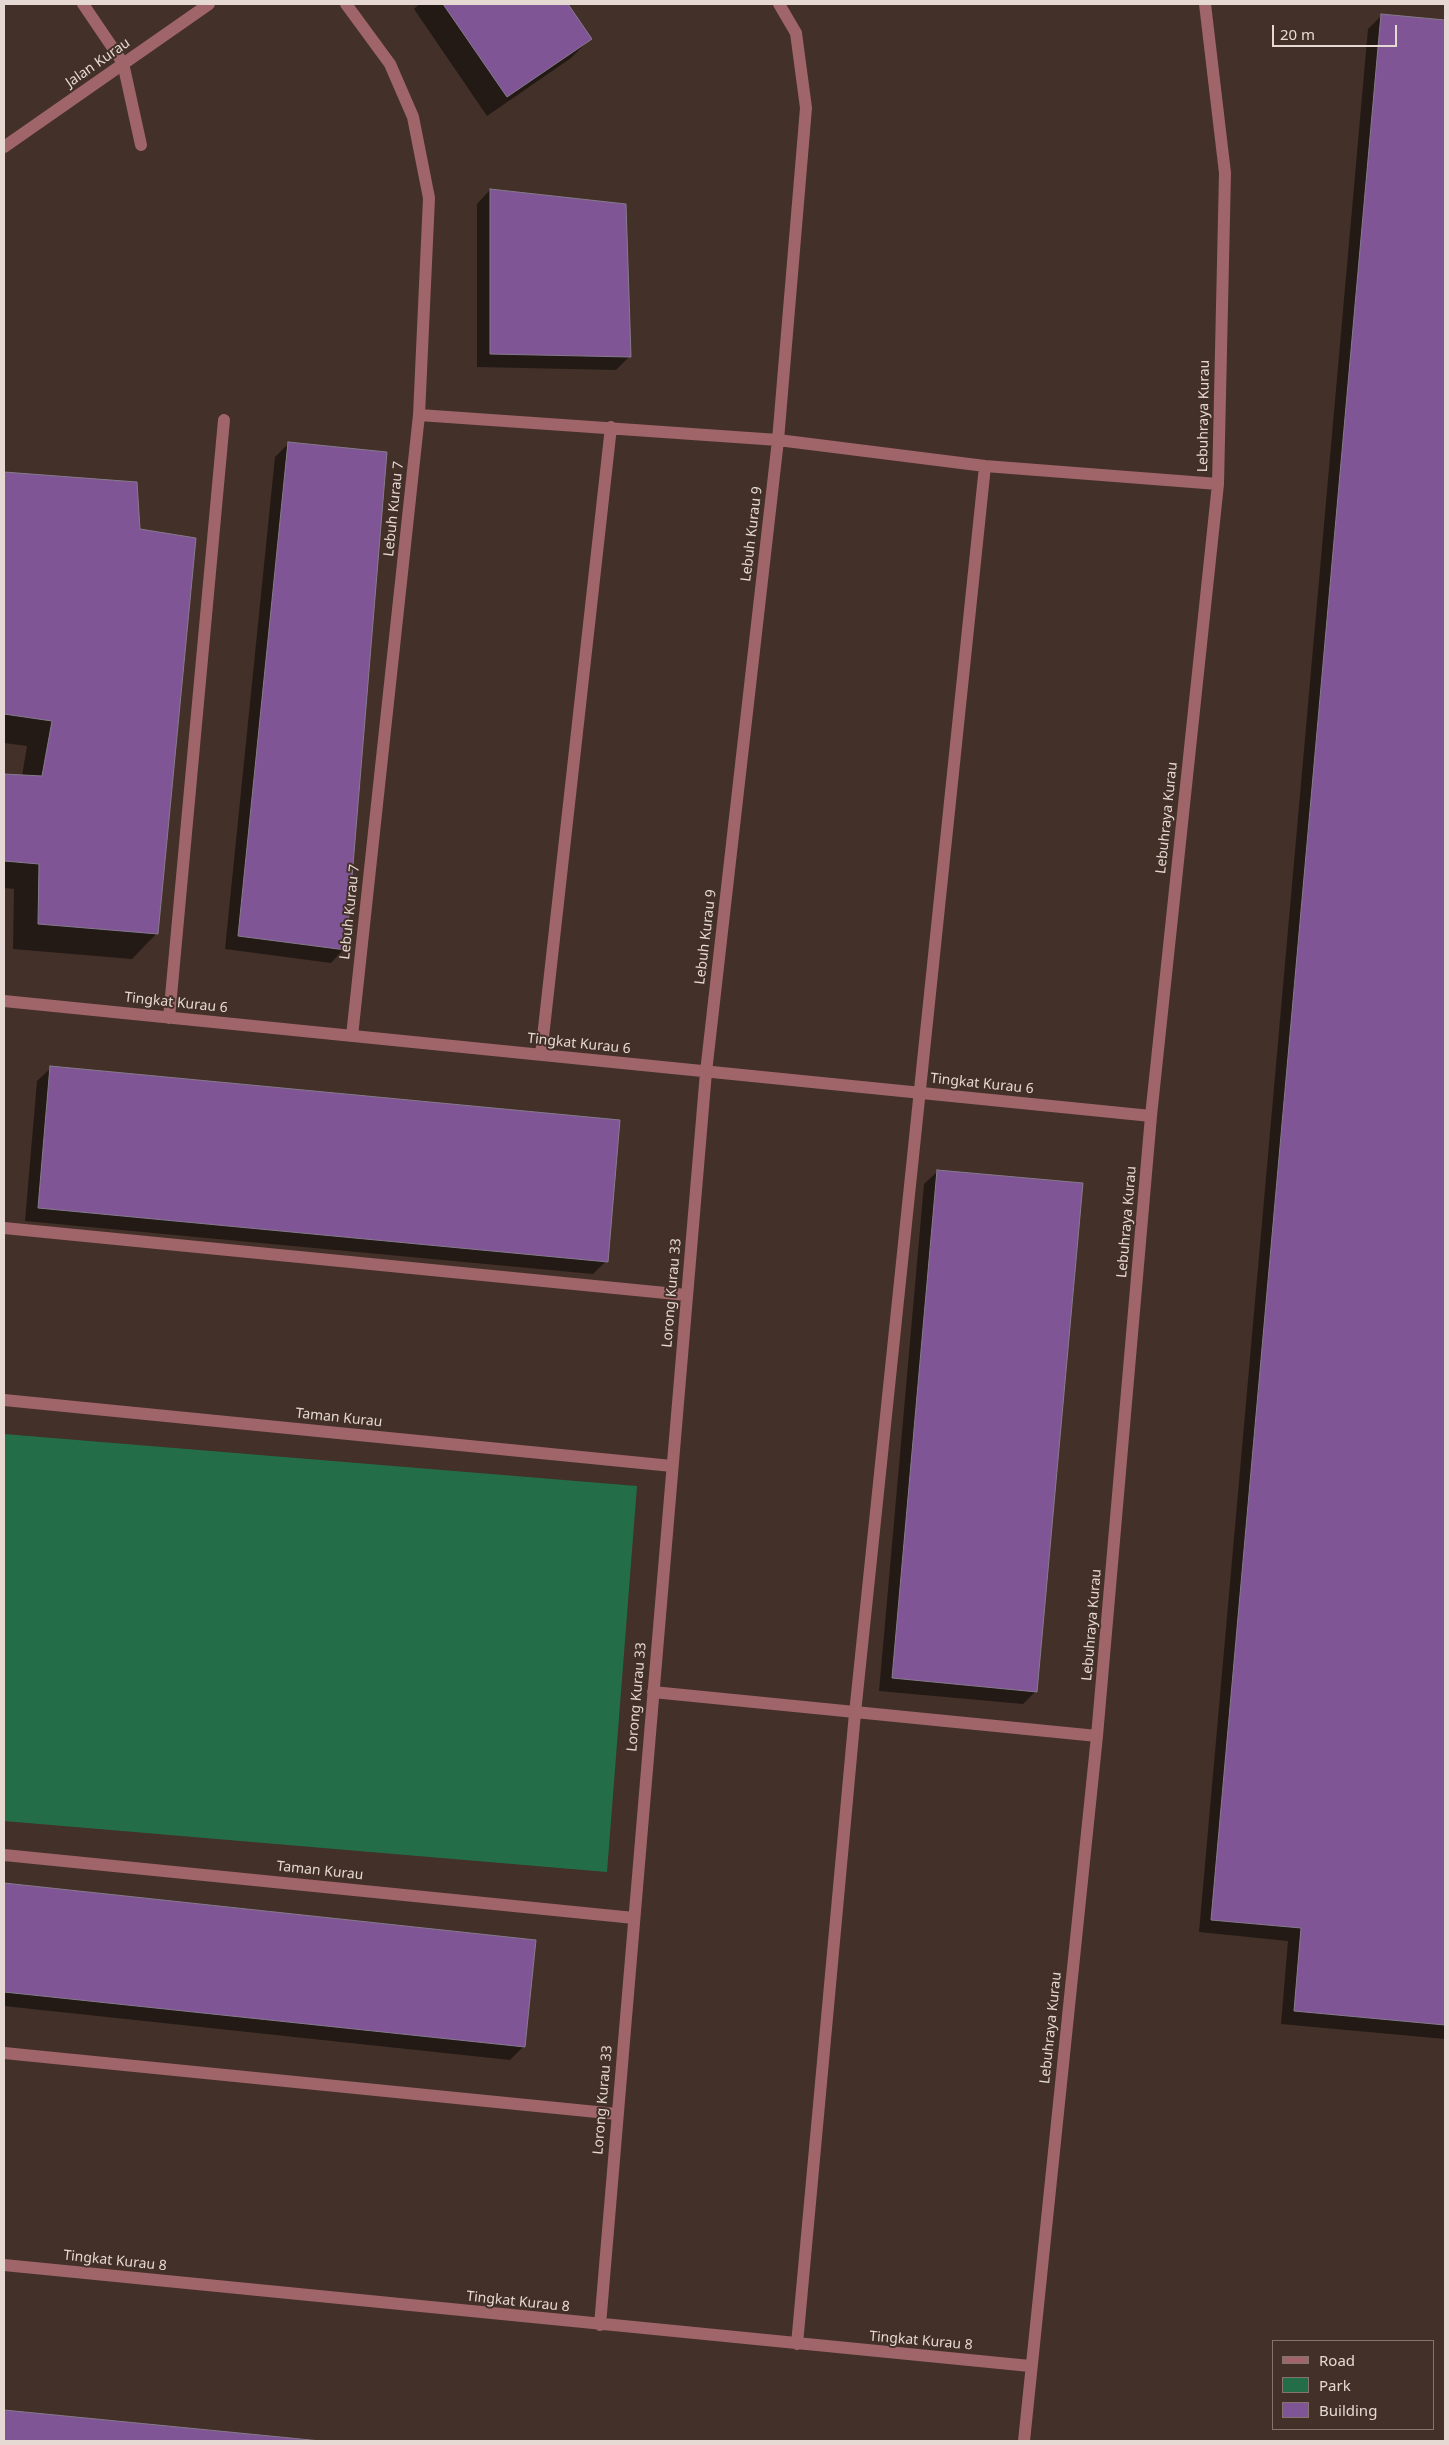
<!DOCTYPE html>
<style>
body{margin:0}
#map{position:relative;width:1449px;height:2445px;overflow:hidden;background:#433028;font-family:"Noto Sans",sans-serif}
canvas{display:block}
.frame{position:absolute;inset:0;border:5px solid #e6d9d4;pointer-events:none}
.legend{position:absolute;left:1272px;top:2340px;width:162px;height:90px;box-sizing:border-box;background:#433028;border:1px solid #84746d;margin:0;padding:6px 9px;list-style:none;font-size:15px;color:#e6d9d4}
.legend li{display:flex;align-items:center;gap:10px;height:25px}
.legend b{width:25px;border:1px solid #84746d}
.scale{position:absolute;left:1272px;top:25px;width:125px;height:22px;box-sizing:border-box;border:2px solid #e6d9d4;border-top:0;padding-left:6px;font-size:15px;line-height:18px;white-space:nowrap;color:#e6d9d4;-webkit-text-stroke:4px #433028;paint-order:stroke}
</style>
<div id="map">
<canvas width="1449" height="2445"></canvas>
<div class="frame"></div>
<ul class="legend">
<li><b style="height:6px;background:#9f6568"></b>Road</li>
<li><b style="height:14px;background:#236e49"></b>Park</li>
<li><b style="height:14px;background:#7f5595"></b>Building</li>
</ul>
<div class="scale">20 m</div>
</div>
<script>
const ctx = document.querySelector('canvas').getContext('2d');
ctx.lineJoin = 'round';
function fill(path, color) { ctx.fillStyle = color; ctx.fill(path, 'evenodd'); }
const shape = rows => new Path2D(rows.map(r => 'M' + r).join(''));
function strokePath(path, color, width, dash) { ctx.strokeStyle = color; ctx.lineWidth = width; ctx.lineCap = dash ? 'butt' : 'round'; ctx.setLineDash(dash || []); ctx.stroke(path); }
function label(font, color, halo, rows, align = 'center') {
  ctx.font = font + ' "Noto Sans",sans-serif'; ctx.lineWidth = 4; ctx.setLineDash([]); ctx.textBaseline = 'middle'; ctx.strokeStyle = halo; ctx.fillStyle = color; for (const [text, x, y, turn = 0] of rows) {
    ctx.save(); ctx.translate(x, y); ctx.rotate((+turn || 0) * Math.PI / 180); ctx.textAlign = isNaN(turn) ? turn : align; if (halo) ctx.strokeText(text, 0, 0); ctx.fillText(text, 0, 0); ctx.restore();
  }
}
const green = shape([
 [4,1434,637,1486,607,1872,4,1821]
]);
const shadow = shape([
 [419,4,567,4,590,39,571,58,487,116,414,9],
 [1381,16,1445,22,1445,2039,1281,2024,1288,1941,1199,1932,1368,29],
 [490,190,629,357,616,370,477,367,477,204],
 [288,444,344,949,331,963,225,949,275,457],
 [4,473,136,483,157,933,132,959,13,949,14,889,4,888,4,775,22,776,27,746,4,743],
 [51,1068,606,1261,593,1274,25,1221,37,1081],
 [938,1171,1036,1691,1023,1704,879,1691,924,1184],
 [4,1884,534,1941,523,2047,510,2060,4,2006],
 [4,2412,308,2441,4,2441]
]);
const building = shape([
 [443,4,568,4,592,39,507,97,443,4],
 [1381,14,1445,20,1445,2025,1294,2011,1301,1928,1211,1920,1381,14],
 [490,189,626,204,631,357,490,354,490,189],
 [288,442,387,452,346,950,238,936,288,442],
 [4,472,137,482,140,529,196,538,158,934,38,924,39,864,4,861,4,774,42,776,52,721,4,714,4,472],
 [50,1066,620,1120,608,1262,38,1208,50,1066],
 [937,1170,1083,1183,1037,1692,892,1678,937,1170],
 [4,1883,536,1940,525,2047,4,1992,4,1883],
 [4,2410,321,2441,4,2441,4,2410]
]);
const minor = shape([
 [83,4,123,63,141,145],
 [346,4,390,64,413,117,429,198,419,415,352,1036],
 [4,147,209,4],
 [419,415,778,440,985,466,1218,484],
 [4,1001,1151,1116],
 [169,1018,224,420],
 [541,1055,611,427],
 [4,1228,686,1295],
 [4,1400,672,1466],
 [653,1692,1097,1736],
 [4,1855,634,1918],
 [4,2053,617,2114],
 [4,2265,1030,2366],
 [600,2325,706,1072,778,440,806,108,796,33,779,4],
 [797,2344,855,1713,985,466],
 [1024,2441,1097,1736,1151,1116,1218,484,1225,173,1205,4]
]);
const streetNames = [
 ["Jalan Kurau",98,63,-35],
 ["Lebuhraya Kurau",1204,416,-89],
 ["Lebuh Kurau 7",394,509,-84],
 ["Lebuh Kurau 9",752,534,-83],
 ["Lebuhraya Kurau",1167,818,-84],
 ["Lebuh Kurau 7",350,912,-84],
 ["Lebuh Kurau 9",706,937,-83],
 ["Tingkat Kurau 6",176,1003,6],
 ["Tingkat Kurau 6",579,1044,6],
 ["Tingkat Kurau 6",982,1084,6],
 ["Lebuhraya Kurau",1127,1222,-85],
 ["Lorong Kurau 33",672,1293,-85],
 ["Taman Kurau",339,1418,6],
 ["Lebuhraya Kurau",1092,1625,-85],
 ["Lorong Kurau 33",637,1697,-85],
 ["Taman Kurau",320,1871,6],
 ["Lebuhraya Kurau",1051,2028,-84],
 ["Lorong Kurau 33",603,2100,-85],
 ["Tingkat Kurau 8",115,2261,6],
 ["Tingkat Kurau 8",518,2302,6],
 ["Tingkat Kurau 8",921,2341,5]
];
fill(green, '#236e49');
fill(shadow, '#0007');
fill(building, '#7f5595');
strokePath(building, '#867b8d', 1);
strokePath(minor, '#9f6568', 12);
label('14px', '#e6d9d4', '#433028', streetNames);
</script>
